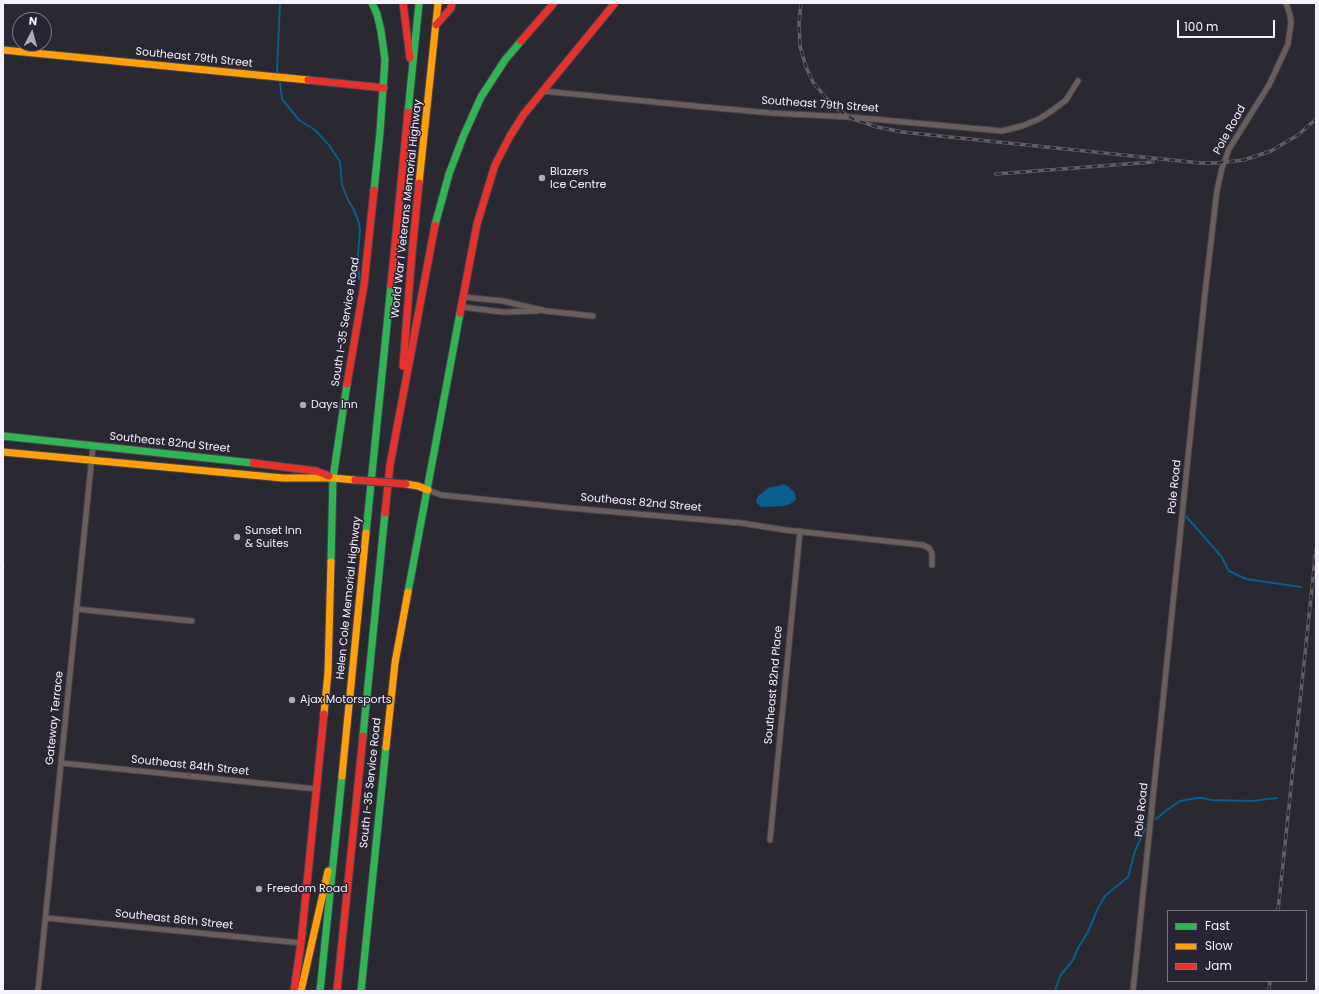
<!DOCTYPE html>
<style>
body{margin:0}
#map{position:relative;width:1319px;height:994px;overflow:hidden;background:#2a2830;font-family:Poppins,sans-serif}
canvas{display:block}
.frame{position:absolute;inset:0;border:4px solid #f5f2fd;pointer-events:none}
.legend{position:absolute;left:1167px;top:910px;width:140px;height:72px;box-sizing:border-box;background:#292434;border:1px solid #7b7684;margin:0;padding:5px 7px;list-style:none;font-size:12px;color:#f5f2fd}
.legend li{display:flex;align-items:center;gap:8px;height:20px}
.legend b{width:20px;border:1px solid #7b7684}
.north{position:absolute;left:12px;top:12px;width:40px;height:40px;box-sizing:border-box;background:#292434;border:1px solid #7b7684;border-radius:50%;rotate:6deg;font-size:11px;font-weight:700;line-height:16px;text-align:center;color:#f5f2fd}
.north::after{content:'';display:block;margin:auto;width:14px;height:18px;background:#aeabb5;clip-path:polygon(50% 0,100% 100%,50% 72%,0 100%)}
.scale{position:absolute;left:1177px;top:20px;width:98px;height:18px;box-sizing:border-box;border:2px solid #f5f2fd;border-top:0;padding-left:5px;font-size:12px;line-height:14px;white-space:nowrap;color:#f5f2fd;-webkit-text-stroke:3px #292434;paint-order:stroke}
</style>
<div id="map">
<canvas width="1319" height="994"></canvas>
<div class="frame"></div>
<ul class="legend">
<li><b style="height:5px;background:#30b455"></b>Fast</li>
<li><b style="height:5px;background:#ff9f0a"></b>Slow</li>
<li><b style="height:5px;background:#e5322d"></b>Jam</li>
</ul>
<div class="north">N</div>
<div class="scale">100 m</div>
</div>
<script>
const ctx = document.querySelector('canvas').getContext('2d');
ctx.lineJoin = 'round';
function fill(path, color) { ctx.fillStyle = color; ctx.fill(path, 'evenodd'); }
const shape = rows => new Path2D(rows.map(r => 'M' + r).join(''));
function strokePath(path, color, width, dash) { ctx.strokeStyle = color; ctx.lineWidth = width; ctx.lineCap = dash ? 'butt' : 'round'; ctx.setLineDash(dash || []); ctx.stroke(path); }
function label(font, color, halo, rows, align = 'center') {
  ctx.font = font + ' Poppins,sans-serif'; ctx.lineWidth = 3; ctx.setLineDash([]); ctx.textBaseline = 'middle'; ctx.strokeStyle = halo; ctx.fillStyle = color; for (const [text, x, y, turn = 0] of rows) {
    ctx.save(); ctx.translate(x, y); ctx.rotate((+turn || 0) * Math.PI / 180); ctx.textAlign = isNaN(turn) ? turn : align; if (halo) ctx.strokeText(text, 0, 0); ctx.fillText(text, 0, 0); ctx.restore();
  }
}
const water = shape([
 [782,484,788,486,795,493,796,500,790,504,784,506,761,507,756,502,758,496,770,487,780,486]
]);
const stream = shape([
 [280,3,277,70,279,74,282,99,299,120,315,130,329,145,340,162,342,185,348,200,353,208,358,220,360,229,358,254,359,279],
 [1184,514,1221,556,1229,571,1246,579,1301,587],
 [3,564,4,566],
 [1156,819,1167,810,1180,801,1197,798,1203,798,1211,800,1252,801,1277,798],
 [1055,991,1060,976,1073,960,1078,948,1088,932,1097,910,1105,896,1128,877,1135,851,1144,831,1149,826]
]);
const street = shape([
 [543,91,705,107,771,113,850,117,1002,131,1022,126,1039,119,1053,110,1066,100,1078,81],
 [463,297,503,301,546,311,593,316],
 [462,307,502,312,538,311],
 [428,490,441,495,569,508,741,523,785,530,923,545,929,548,932,553,932,565],
 [76,609,192,621],
 [61,763,317,789],
 [770,840,800,531],
 [46,918,301,943],
 [38,991,93,446],
 [1133,991,1205,293,1217,190,1222,168,1229,149,1269,85,1283,55,1288,44,1291,23,1290,15,1286,3]
]);
const fast = shape([
 [372,3,377,14,381,31,385,60,380,132,374,190],
 [408,112,419,3],
 [435,225,449,174,463,137,481,97,505,60,521,41],
 [3,436,253,463],
 [366,533,391,285],
 [331,562,333,478,347,384],
 [408,592,460,313],
 [363,736,385,513],
 [320,991,342,776],
 [361,991,386,747]
]);
const slow = shape([
 [3,50,308,80],
 [419,183,438,3],
 [3,452,283,478,333,478,355,480],
 [406,484,418,486,428,490],
 [324,714,328,672,331,562],
 [386,747,395,663,408,592],
 [342,776,366,533],
 [301,991,328,871]
]);
const jam = shape([
 [403,3,410,58],
 [436,25,451,8,452,3],
 [521,41,554,3],
 [308,80,384,88],
 [391,285,408,112],
 [460,313,477,224,495,165,510,136,524,114,615,3],
 [403,366,412,253,419,183],
 [347,384,364,285,374,190],
 [253,463,316,471,329,476],
 [385,513,390,465,435,225],
 [294,991,301,943,324,714],
 [337,991,363,736]
]);
const rail = shape([
 [801,3,799,23,800,46,806,67,813,82,827,99,837,109,853,119,877,127,902,132,1200,163,1217,163,1244,160,1271,151,1298,135,1316,119],
 [996,174,1153,162],
 [1278,911,1316,549],
 [1269,991,1270,981]
]);
const jamBridge = shape([
 [355,480,406,484]
]);
const markers = [
 [542,178,4,"#aeabb5"],
 [303,405,4,"#aeabb5"],
 [237,537,4,"#aeabb5"],
 [292,700,4,"#aeabb5"],
 [259,889,4,"#aeabb5"]
];
const streetNames = [
 ["Southeast 79th Street",194,58,6],
 ["Southeast 79th Street",820,105,4],
 ["Pole Road",1230,130,-61],
 ["World War I Veterans Memorial Highway",407,209,-84],
 ["South I-35 Service Road",346,322,-81],
 ["Southeast 82nd Street",170,443,6],
 ["Pole Road",1175,487,-84],
 ["Southeast 82nd Street",641,503,5],
 ["Helen Cole Memorial Highway",349,598,-84],
 ["Southeast 82nd Place",774,685,-85],
 ["Gateway Terrace",55,718,-84],
 ["Southeast 84th Street",190,766,6],
 ["South I-35 Service Road",371,783,-84],
 ["Pole Road",1142,810,-84],
 ["Southeast 86th Street",174,920,6]
];
const poiNames = [
 ["Blazers",550,172],
 ["Ice Centre",550,185],
 ["Days Inn",311,405],
 ["Sunset Inn",245,531],
 ["& Suites",245,544],
 ["Ajax Motorsports",300,700],
 ["Freedom Road",267,889]
];
fill(water, '#085e8d');
strokePath(stream, '#085e8d', 2);
strokePath(street, '#47454c', 7);
strokePath(fast, '#47454c', 9);
strokePath(slow, '#47454c', 9);
strokePath(jam, '#47454c', 9);
strokePath(street, '#6a5e5d', 5);
strokePath(fast, '#30b455', 7);
strokePath(slow, '#ff9f0a', 7);
strokePath(jam, '#e5322d', 7);
strokePath(rail, '#645e63', 3.5);
strokePath(rail, '#292434', 2, [6]);
strokePath(jamBridge, '#47454c', 9, []);
strokePath(jamBridge, '#e5322d', 7);
for (const [x, y, r, color] of markers) { const dot = new Path2D(); dot.arc(x, y, r, 0, 2 * Math.PI); ctx.fillStyle = color; ctx.fill(dot); strokePath(dot, '#292434', 1.5); }
label('11px', '#f5f2fd', '#292434', streetNames);
label('11px', '#f5f2fd', '#292434', poiNames, 'left');
</script>
